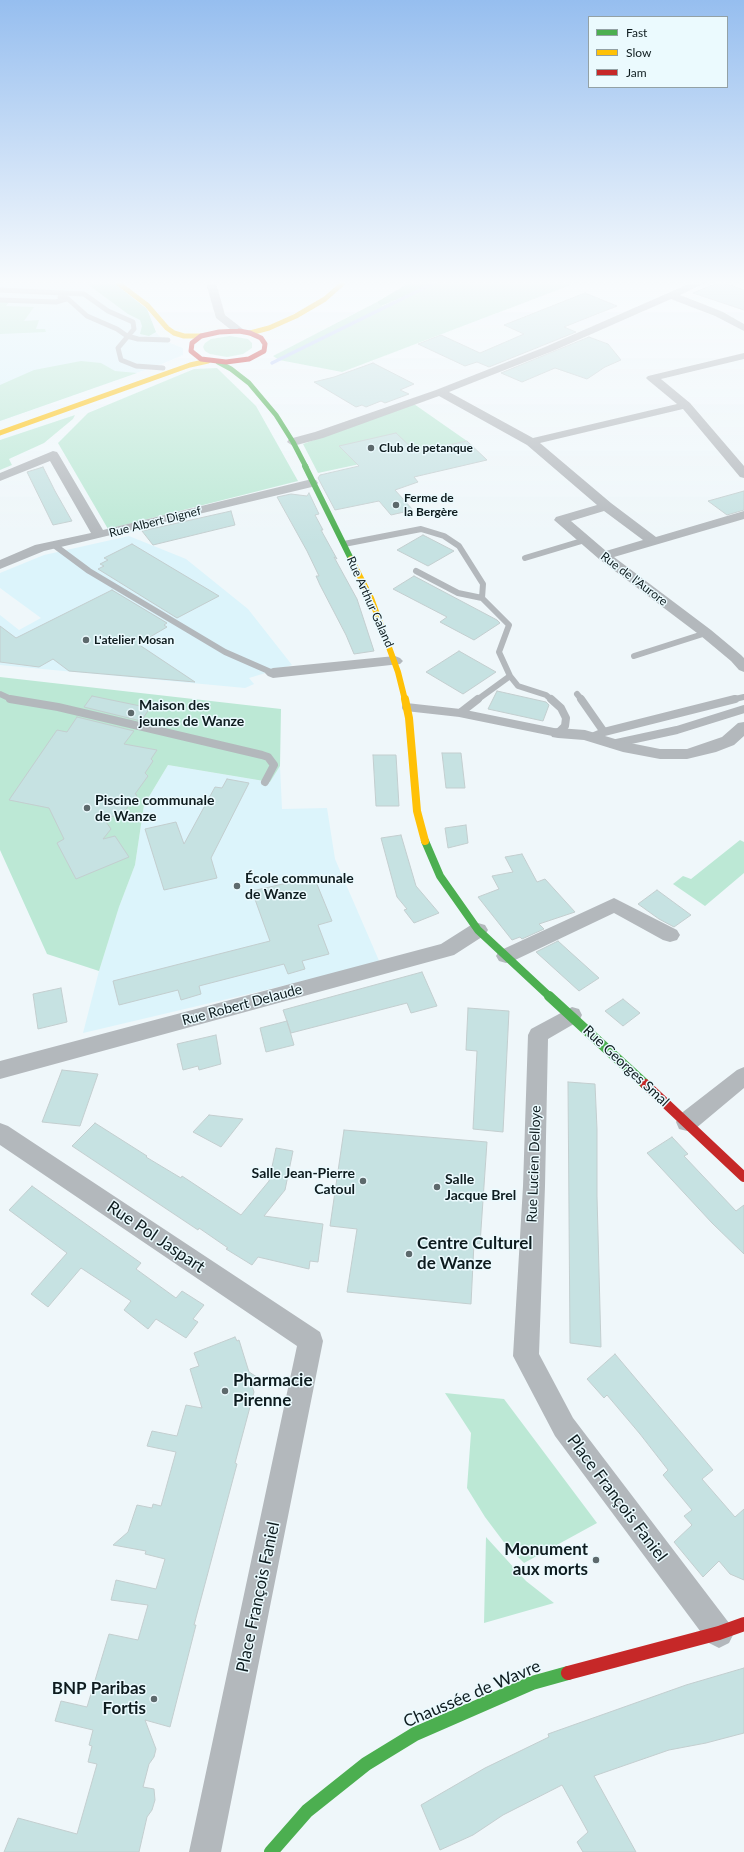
<!DOCTYPE html>
<meta charset="utf-8">
<style>
body{margin:0}
#map{position:relative;width:744px;height:1852px;overflow:hidden;background:#eff7fa;font-family:Lato,sans-serif}
canvas{display:block}
.legend{position:absolute;left:588px;top:16px;width:140px;height:72px;box-sizing:border-box;background:#ebfafe;border:1px solid #93a1a5;margin:0;padding:5px 7px;list-style:none;font-size:12px;color:#0e1c1f}
.legend li{display:flex;align-items:center;gap:8px;height:20px}
.legend b{width:20px;border:1px solid #93a1a5}
</style>
<div id="map">
<canvas width="744" height="1852"></canvas>
<ul class="legend">
<li><b style="height:5px;background:#4caf50"></b>Fast</li>
<li><b style="height:5px;background:#ffc107"></b>Slow</li>
<li><b style="height:5px;background:#c62828"></b>Jam</li>
</ul>
</div>
<script>
const ctx = document.querySelector('canvas').getContext('2d');
ctx.lineJoin = 'round';
function fill(path, color) { ctx.fillStyle = color; ctx.fill(path, 'evenodd'); }
const shape = rows => new Path2D(rows.map(r => 'M' + r).join(''));
function strokePath(path, color, width, dash) { ctx.strokeStyle = color; ctx.lineWidth = width; ctx.lineCap = dash ? 'butt' : 'round'; ctx.setLineDash(dash || []); ctx.stroke(path); }
function label(font, color, halo, rows, align = 'center') {
  ctx.font = font + ' Lato,sans-serif'; ctx.lineWidth = 3; ctx.setLineDash([]); ctx.textBaseline = 'middle'; ctx.strokeStyle = halo; ctx.fillStyle = color; for (const [text, x, y, turn = 0] of rows) {
    ctx.save(); ctx.translate(x, y); ctx.rotate((+turn || 0) * Math.PI / 180); ctx.textAlign = isNaN(turn) ? turn : align; if (halo) ctx.strokeText(text, 0, 0); ctx.fillText(text, 0, 0); ctx.restore();
  }
}
const built = shape([
 [0,283,114,283,147,309,156,332,163,340,183,348,183,355,162,364,0,421],
 [129,536,186,559,248,609,292,665,249,678,254,684,245,688,0,665,0,615,19,630,41,618,0,588,0,573,44,555],
 [168,765,270,782,280,766,282,809,327,808,335,859,380,963,83,1033,99,971,119,907,135,865,144,805]
]);
const green = shape([
 [436,283,576,283,342,372,279,360,273,356,377,302,382,306],
 [0,302,9,302,6,306,34,307,24,321,39,320,36,329,45,329,46,332,0,334],
 [230,336,248,339,252,343,252,348,243,354,227,357,210,354,205,351,203,347,205,343,211,339],
 [81,361,101,363,115,371,137,373,0,421,0,385,34,370],
 [217,368,256,406,298,481,108,529,58,443,88,413,194,369],
 [414,404,467,441,318,473,303,444],
 [75,415,73,419,44,443,9,459,12,465,0,470,0,440],
 [0,677,281,709,280,766,270,782,168,765,144,805,135,865,119,907,99,971,47,954,0,850],
 [740,840,744,842,744,873,705,906,673,884,683,876,691,879],
 [445,1393,504,1399,597,1523,524,1563,506,1545,485,1517,467,1488,471,1433],
 [486,1537,526,1581,554,1603,484,1623]
]);
const forest = shape([
 [86,283,114,283,147,309,156,332,149,336,140,334,142,326,140,320,128,314],
 [409,283,436,283,381,306,377,302]
]);
const stream = shape([
 [272,363,434,283]
]);
const building = shape([
 [717,283,724,283,744,290,744,310,693,293,717,283],
 [585,293,617,306,564,327,576,332,489,367,477,362,465,366,418,344,441,335,480,353,524,334,504,325,585,293],
 [589,337,608,344,621,360,605,367,587,379,555,368,522,382,501,373,589,337],
 [373,363,414,384,400,390,409,394,385,403,381,401,366,407,362,405,356,407,314,382,334,377,373,363],
 [396,433,416,452,467,441,487,460,414,477,418,482,395,490,413,510,391,515,379,501,335,510,318,478,320,475,359,466,339,446,396,433],
 [43,467,55,491,72,521,53,525,27,472,43,467],
 [744,491,744,510,727,515,708,501,744,491],
 [309,493,319,514,315,515,323,530,321,530,337,559,334,557,357,599,374,651,354,654,346,635,320,585,316,576,319,576,307,551,277,497,291,494,307,496,309,493],
 [231,511,235,525,153,545,142,531,231,511],
 [423,535,454,551,428,566,397,550,423,535],
 [132,544,219,596,177,618,98,569,104,566,100,564,108,560,104,558,132,544],
 [414,576,497,620,500,623,474,640,440,622,447,617,393,589,414,576],
 [112,590,167,623,164,625,167,627,138,644,195,682,69,671,53,659,39,667,0,662,0,626,16,638,112,590],
 [459,651,496,672,463,694,426,672,459,651],
 [497,691,546,702,549,705,543,721,488,709,497,691],
 [92,696,150,708,141,721,84,707,92,696],
 [77,717,134,731,124,744,157,750,151,759,153,761,145,773,148,776,135,794,137,795,123,813,104,819,111,829,103,839,115,836,129,857,76,879,57,843,64,839,49,808,9,800,57,730,67,732,77,717],
 [442,753,461,753,465,788,446,788,442,753],
 [373,755,396,755,399,806,376,806,373,755],
 [227,779,249,783,211,858,217,878,164,890,145,829,176,822,184,844,215,787,222,788,227,779],
 [466,825,468,843,448,848,445,828,466,825],
 [401,835,416,886,439,913,414,923,404,910,407,909,397,897,381,838,401,835],
 [522,854,537,882,545,879,575,912,539,924,544,929,522,939,520,937,512,940,478,897,499,889,492,876,513,872,505,857,522,854],
 [314,877,332,921,318,925,329,954,302,961,305,969,288,974,284,964,199,986,201,994,181,1000,178,990,119,1005,113,981,270,941,252,891,314,877],
 [657,890,691,915,674,927,659,919,638,904,657,890],
 [558,941,569,951,599,978,579,991,536,952,558,941],
 [422,972,437,1006,411,1013,407,1003,291,1033,283,1010,422,972],
 [61,988,67,1022,38,1029,33,994,61,988],
 [623,999,640,1013,623,1026,605,1011,623,999],
 [468,1008,509,1011,503,1132,473,1129,477,1051,466,1050,468,1008],
 [287,1021,294,1045,266,1052,260,1028,287,1021],
 [216,1035,221,1064,199,1070,198,1066,183,1070,177,1044,216,1035],
 [62,1070,98,1074,80,1126,42,1122,62,1070],
 [568,1082,595,1084,597,1129,597,1196,601,1347,570,1343,568,1082],
 [209,1115,243,1119,221,1147,193,1132,209,1115],
 [95,1123,147,1156,146,1157,181,1178,182,1176,241,1215,269,1181,276,1148,293,1151,285,1190,264,1216,323,1224,318,1262,310,1261,309,1269,258,1257,252,1265,226,1249,228,1248,199,1228,198,1230,72,1146,95,1123],
 [344,1130,487,1142,480,1244,474,1243,471,1304,347,1292,357,1229,330,1226,344,1130],
 [672,1137,688,1154,684,1156,736,1211,744,1205,744,1254,712,1223,647,1153,672,1137],
 [32,1186,141,1263,136,1269,176,1298,182,1291,204,1305,193,1319,198,1322,186,1338,156,1319,148,1329,124,1310,131,1301,81,1268,48,1307,31,1294,67,1253,9,1210,32,1186],
 [235,1337,237,1341,239,1340,249,1372,257,1377,251,1383,254,1392,235,1463,237,1464,194,1625,196,1625,170,1727,145,1720,156,1749,154,1757,149,1764,143,1787,154,1789,155,1800,152,1810,147,1817,139,1852,4,1852,18,1818,77,1834,97,1764,88,1762,92,1746,89,1745,93,1730,55,1721,61,1701,87,1707,109,1634,138,1640,148,1605,111,1600,116,1580,156,1589,165,1559,145,1554,146,1551,113,1545,128,1532,137,1505,152,1508,153,1504,161,1506,176,1452,147,1446,152,1431,177,1436,186,1405,202,1408,190,1369,199,1366,194,1353,235,1337],
 [615,1354,713,1470,702,1479,735,1517,744,1509,744,1580,730,1574,719,1561,703,1577,674,1542,692,1525,684,1516,692,1510,663,1475,668,1470,640,1434,607,1395,604,1398,587,1379,615,1354],
 [744,1668,744,1733,706,1743,669,1750,594,1776,636,1852,583,1852,577,1842,588,1832,562,1785,503,1815,473,1835,440,1850,421,1805,485,1768,549,1737,548,1734,686,1685,744,1668]
]);
const laneFar2 = shape([
 [0,290,84,294,108,311,133,322,134,329,118,348,121,360,136,366,163,368],
 [60,297,68,299,87,316,117,329,127,336,138,339,168,340],
 [0,300,56,302,66,299]
]);
const laneFar1 = shape([
 [344,544,421,529,444,536,459,546,483,584,482,598,509,625,499,652,510,676,477,700],
 [54,545,89,571,225,652,273,673],
 [525,558,585,540],
 [416,571,458,593,482,598],
 [634,656,706,633],
 [510,676,518,686,546,695,552,700],
 [0,694,13,700],
 [577,694,582,700],
 [731,700,744,697]
]);
const lane = shape([
 [10,699,58,707,262,755,268,757,274,765,265,782],
 [581,699,604,732],
 [406,707,460,713,478,699],
 [460,713,558,733,565,726,566,718,561,708,551,699],
 [592,737,604,732,735,699],
 [612,744,677,730,744,709]
]);
const street = shape([
 [206,283,216,283,225,315,243,329,244,331,243,333,235,333,216,318,206,283],
 [691,283,705,283,680,295,723,312,744,324,744,331,715,316,671,299,553,351,449,392,533,438,677,404,648,380,646,378,648,376,744,353,744,359,661,379,690,403,744,466,744,478,740,477,683,409,540,443,611,503,656,537,744,511,744,519,614,557,711,630,741,655,744,658,744,672,739,670,731,661,701,636,599,559,554,520,556,517,597,505,527,445,439,396,323,438,293,446,287,442,289,439,315,432,436,390,545,347,691,283],
 [604,511,643,540,606,551,571,521,604,511],
 [53,451,57,452,59,455,103,530,312,479,316,480,318,483,316,486,44,551,0,569,0,560,35,545,91,533,50,461,0,481,0,473,53,451],
 [395,656,400,658,403,661,400,664,273,678,268,676,265,673,268,670,273,668,395,656],
 [744,722,744,736,734,745,716,752,687,759,660,759,623,752,584,740,558,738,552,737,550,733,552,729,558,728,585,730,625,742,660,749,687,749,722,737,738,723,744,722],
 [614,898,677,930,680,935,677,940,670,942,663,940,614,913,513,961,506,963,499,961,496,956,499,951,614,898],
 [478,923,485,925,488,930,485,935,454,955,0,1079,0,1061,441,944,471,925,478,923],
 [572,1007,579,1009,582,1015,579,1021,548,1039,545,1186,539,1354,573,1418,729,1623,734,1633,729,1643,719,1648,709,1643,555,1436,513,1356,523,1186,528,1035,531,1029,572,1007],
 [744,1067,744,1088,695,1129,687,1131,679,1129,676,1122,679,1115,737,1070,744,1067],
 [0,1123,8,1126,320,1332,323,1341,221,1852,189,1852,297,1346,0,1145,0,1123]
]);
const fastFar4 = shape([
 [218,362,231,369,249,383,276,415,293,442,306,467]
]);
const fastFar3 = shape([
 [305,466,351,559]
]);
const fastFar2 = shape([
 [425,841,440,876,478,930,550,997]
]);
const fastFar1 = shape([
 [549,996,645,1084]
]);
const fast = shape([
 [271,1852,307,1811,366,1764,415,1734,532,1683,568,1673]
]);
const slowFar2 = shape([
 [118,283,147,305,167,328,174,333,184,336,201,336],
 [250,333,269,328,296,316,325,299,343,283],
 [0,433,190,365,208,361]
]);
const slowFar1 = shape([
 [351,559,371,598,398,672,405,700]
]);
const slow = shape([
 [405,699,409,718,417,811,425,841]
]);
const jamFar2 = shape([
 [239,331,250,333,261,338,265,344,264,351,249,359,226,362,201,359,191,351,192,343,201,336,219,332,239,331]
]);
const jamFar1 = shape([
 [645,1084,744,1177]
]);
const jam = shape([
 [568,1673,719,1633,744,1624]
]);
const markers = [
 [371,448,4,"#5d696c"],
 [396,505,4,"#5d696c"],
 [86,640,4,"#5d696c"],
 [131,713,4,"#5d696c"],
 [87,808,4,"#5d696c"],
 [237,886,4,"#5d696c"],
 [363,1181,4,"#5d696c"],
 [437,1187,4,"#5d696c"],
 [409,1254,4,"#5d696c"],
 [225,1391,4,"#5d696c"],
 [596,1560,4,"#5d696c"],
 [154,1699,4,"#5d696c"]
];
const farPoinames = [
 ["Club de petanque",379,448],
 ["Ferme de",404,498],
 ["la Bergère",404,512],
 ["L'atelier Mosan",94,640]
];
const farStreetnames = [
 ["Rue Albert Dignef",155,522,-14],
 ["Rue de l'Aurore",634,579,37],
 ["Rue Arthur Galand",370,602,66]
];
const poiNames = [
 ["Maison des",139,705],
 ["jeunes de Wanze",139,721],
 ["Piscine communale",95,800],
 ["de Wanze",95,816],
 ["École communale",245,878],
 ["de Wanze",245,894],
 ["Salle Jean-Pierre",355,1173,"right"],
 ["Catoul",355,1189,"right"],
 ["Salle",445,1179],
 ["Jacque Brel",445,1195]
];
const streetNames = [
 ["Rue Robert Delaude",242,1005,-15],
 ["Rue Georges Smal",626,1066,43],
 ["Rue Lucien Delloye",534,1164,-88]
];
const nearStreetnames = [
 ["Rue Pol Jaspart",156,1237,34],
 ["Place François Faniel",617,1498,53],
 ["Place François Faniel",258,1597,-78],
 ["Chaussée de Wavre",472,1694,-23]
];
const nearPoinames = [
 ["Centre Culturel",417,1244],
 ["de Wanze",417,1264],
 ["Pharmacie",233,1381],
 ["Pirenne",233,1401],
 ["Monument",588,1550,"right"],
 ["aux morts",588,1570,"right"],
 ["BNP Paribas",146,1689,"right"],
 ["Fortis",146,1709,"right"]
];
fill(built, '#dcf4fb');
fill(green, '#bce8d5');
fill(forest, '#a5dec5');
strokePath(stream, '#bbccf9', 3.5);
fill(building, '#c6e2e2');
strokePath(building, '#c3cecf', 1);
strokePath(laneFar2, '#b3b8bc', 5);
strokePath(laneFar1, '#b3b8bc', 6);
strokePath(lane, '#b3b8bc', 8);
fill(street, '#b3b8bc');
strokePath(fastFar4, '#4caf50', 5);
strokePath(fastFar3, '#4caf50', 6);
strokePath(fastFar2, '#4caf50', 8);
strokePath(fastFar1, '#4caf50', 10);
strokePath(fast, '#4caf50', 14);
strokePath(slowFar2, '#ffc107', 5);
strokePath(slowFar1, '#ffc107', 6);
strokePath(slow, '#ffc107', 8);
strokePath(jamFar2, '#c62828', 5);
strokePath(jamFar1, '#c62828', 10);
strokePath(jam, '#c62828', 14);
const sky = ctx.createLinearGradient(0, 0, 0, 543);
sky.addColorStop(0, '#96beef');
sky.addColorStop(0.52, '#f8fbfd');
sky.addColorStop(1, '#f8fbfd00');
ctx.fillStyle = sky;
ctx.fillRect(0, 0, 744, 543);
for (const [x, y, r, color] of markers) { const dot = new Path2D(); dot.arc(x, y, r, 0, 2 * Math.PI); ctx.fillStyle = color; ctx.fill(dot); strokePath(dot, '#ebfafe', 1.5); }
label('bold 12px', '#0e1c1f', '#ebfafe', farPoinames, 'left');
label('12px', '#0e1c1f', '#ebfafe', farStreetnames);
label('bold 14px', '#0e1c1f', '#ebfafe', poiNames, 'left');
label('14px', '#0e1c1f', '#ebfafe', streetNames);
label('17px', '#0e1c1f', '#ebfafe', nearStreetnames);
label('bold 17px', '#0e1c1f', '#ebfafe', nearPoinames, 'left');
</script>
